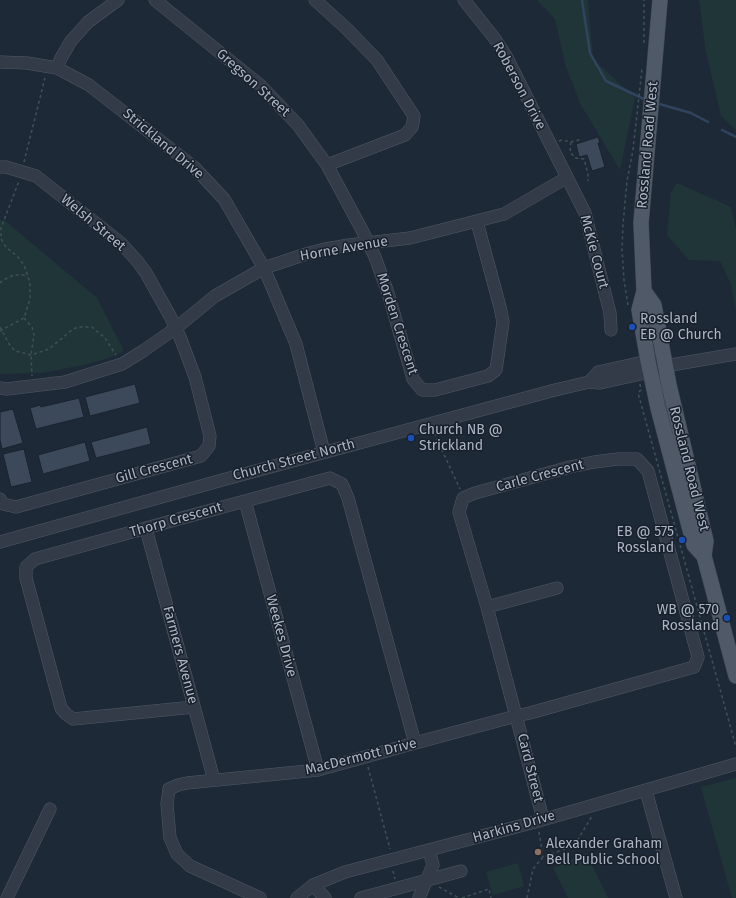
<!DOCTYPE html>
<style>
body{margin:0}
canvas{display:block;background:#1e2937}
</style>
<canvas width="736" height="898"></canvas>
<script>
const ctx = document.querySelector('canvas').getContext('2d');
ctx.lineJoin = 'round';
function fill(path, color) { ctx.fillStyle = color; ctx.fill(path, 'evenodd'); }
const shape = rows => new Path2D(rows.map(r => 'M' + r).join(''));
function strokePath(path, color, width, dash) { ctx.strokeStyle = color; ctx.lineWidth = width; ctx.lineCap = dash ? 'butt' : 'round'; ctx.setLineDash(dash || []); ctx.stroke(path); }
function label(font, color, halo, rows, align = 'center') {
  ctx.font = font + ' "Fira Sans",sans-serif'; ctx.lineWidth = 3; ctx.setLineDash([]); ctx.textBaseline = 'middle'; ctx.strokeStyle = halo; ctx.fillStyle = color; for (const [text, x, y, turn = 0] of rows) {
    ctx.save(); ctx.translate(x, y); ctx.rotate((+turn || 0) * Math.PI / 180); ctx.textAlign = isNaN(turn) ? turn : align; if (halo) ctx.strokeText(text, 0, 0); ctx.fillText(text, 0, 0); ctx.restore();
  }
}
const green = shape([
 [537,0,588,0,593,59,635,98,620,170,581,105,566,67,555,19],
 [699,0,736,0,736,130,721,116,706,52],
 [677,183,731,207,736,229,736,311,731,284,720,261,689,260,667,235,671,192],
 [0,220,4,220,97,298,124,351,109,358,88,364,42,373,0,374],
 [736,778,736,898,732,898,701,787],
 [586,853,608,898,568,898,553,868],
 [518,863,524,886,493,895,486,872]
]);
const stream = shape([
 [582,0,590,53,606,81,646,100],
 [656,103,691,113,708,122],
 [722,130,736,137]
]);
const building = shape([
 [598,137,600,143,598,143,605,167,592,171,587,155,579,157,576,144,598,137],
 [135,384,140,403,90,416,85,397,135,384],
 [79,398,84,417,36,429,30,408,40,405,41,407,79,398],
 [13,409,23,443,2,449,0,440,0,412,13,409],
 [147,427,151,444,96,458,91,442,147,427],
 [85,442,90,461,43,474,38,455,85,442],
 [24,449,32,482,11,487,3,454,24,449]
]);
const path = shape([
 [644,43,644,0],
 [559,141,562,140,571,142,582,139],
 [571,142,570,152,575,158,584,159,588,174,588,181],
 [24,162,45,78],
 [0,283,3,280,14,275,28,275],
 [628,305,624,280,622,249,623,224,627,181,633,150,642,69],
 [24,318,32,327,34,335,31,355,32,376],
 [0,327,9,344,15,351,31,355,49,349,73,329,79,327,92,327,105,338,116,355],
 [0,331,24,318,30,299,30,283,24,265,18,257,6,247,1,239,1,228,19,181],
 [640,384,641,390,638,393,736,747],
 [434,433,460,489],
 [368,767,390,849],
 [539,832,543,857],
 [393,871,395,879],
 [439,887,459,898],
 [462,898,489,889,491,898],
 [527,898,533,869,543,857,570,847,577,841,592,816]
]);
const minor = shape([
 [155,0,260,85,298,125,327,165,362,230,375,257,388,293,413,379,422,390,435,390,488,376,496,370,503,322,500,307,477,222],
 [315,0,347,29,377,60,414,116,412,127,405,135,327,165],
 [464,0,495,39,506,56,585,213,610,313,611,330],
 [0,62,27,63,57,68,89,85,194,167,224,199,264,268,296,344,324,452],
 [57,68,61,58,71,41,88,22,118,0],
 [0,167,6,167,36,176,121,243,138,262,146,273,170,316,180,337,195,377,210,436,209,446,201,456,16,507,3,504,0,499],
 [589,382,598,372,648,361,656,363],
 [0,388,7,389,65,382,122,364,143,351,176,328,215,296,264,268,306,254,325,249,349,245,410,238,504,214,566,178],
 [245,501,318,770],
 [146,529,214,780],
 [0,542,226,479,555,390,589,382,600,383,650,372,665,366,736,354],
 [487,607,557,588],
 [194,707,73,719,66,714,61,708,26,578,26,567,35,559,182,518,330,478,342,484,348,498,415,743],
 [646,791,676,898],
 [313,885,325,898],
 [7,898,50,809],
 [260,898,190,866,177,854,170,838,167,804,169,789,178,785,187,783,318,770,365,757,415,743,516,716,530,713,694,667,698,657,648,471,637,459,618,459,594,462,570,467,475,493,463,498,459,512,487,607,516,716,543,819],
 [297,898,313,885,345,872,535,822,736,764],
 [361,898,461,871],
 [419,898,433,865,429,850]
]);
const major = shape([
 [660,0,641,223,644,291,639,310,648,361,658,408,694,545,704,556,736,676],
 [644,291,654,305,669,385,706,541,704,556]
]);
const markers = [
 [632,327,4,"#1a4fb4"],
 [411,438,4,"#1a4fb4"],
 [682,540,4,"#1a4fb4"],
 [727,618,4,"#1a4fb4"],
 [538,852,4,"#8d6e63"]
];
const streetNames = [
 ["Gregson Street",253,83,42],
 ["Roberson Drive",519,86,62],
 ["Strickland Drive",163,144,40],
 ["Rossland Road West",648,145,-85],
 ["Welsh Street",93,223,40],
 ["Horne Avenue",344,249,-10],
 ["McKie Court",594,252,75],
 ["Morden Crescent",397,324,72],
 ["Church Street North",294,460,-15],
 ["Gill Crescent",154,469,-15],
 ["Rossland Road West",689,469,76],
 ["Carle Crescent",540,476,-15],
 ["Thorp Crescent",176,520,-16],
 ["Weekes Drive",281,636,75],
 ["Farmers Avenue",180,655,75],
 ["MacDermott Drive",361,757,-14],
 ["Card Street",530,768,76],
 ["Harkins Drive",514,827,-16]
];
const poiNames = [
 ["Rossland",640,319],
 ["EB @ Church",640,335],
 ["Church NB @",419,430],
 ["Strickland",419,446],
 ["EB @ 575",674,532,"right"],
 ["Rossland",674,548,"right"],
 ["WB @ 570",719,610,"right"],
 ["Rossland",719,626,"right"],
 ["Alexander Graham",546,844],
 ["Bell Public School",546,860]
];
fill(green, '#203538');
strokePath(stream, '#30445f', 2.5);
fill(building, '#3c495a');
strokePath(building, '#1a222e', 1);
strokePath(minor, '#4f5866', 13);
strokePath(major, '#3b4451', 16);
strokePath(path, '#3e5256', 1.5, [3, 3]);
strokePath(minor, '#323b47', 12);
strokePath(major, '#505968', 15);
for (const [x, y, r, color] of markers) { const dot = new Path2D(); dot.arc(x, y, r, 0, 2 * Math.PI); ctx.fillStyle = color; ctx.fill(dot); strokePath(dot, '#18202c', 1.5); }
label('14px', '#acb5c5', '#18202c', streetNames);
label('14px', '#acb5c5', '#18202c', poiNames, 'left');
</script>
